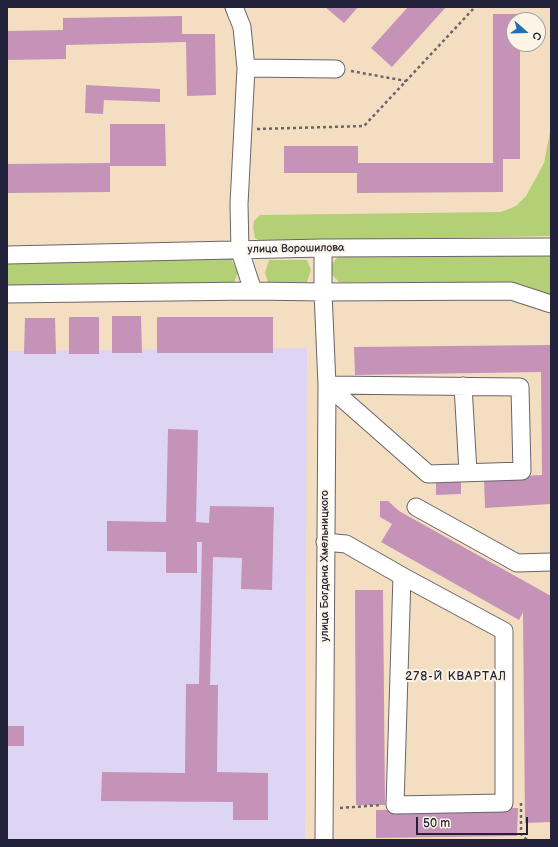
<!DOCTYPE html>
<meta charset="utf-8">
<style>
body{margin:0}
#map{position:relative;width:558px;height:847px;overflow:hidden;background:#f4dec1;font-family:"Balsamiq Sans",sans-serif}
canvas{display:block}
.frame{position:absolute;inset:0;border:8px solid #22223b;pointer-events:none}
.north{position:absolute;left:506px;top:12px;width:40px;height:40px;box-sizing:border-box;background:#fcf5e5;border:1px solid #a5a1a1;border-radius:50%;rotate:110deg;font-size:11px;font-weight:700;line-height:16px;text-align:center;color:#22223b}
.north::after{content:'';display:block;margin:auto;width:14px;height:18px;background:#1f6fb2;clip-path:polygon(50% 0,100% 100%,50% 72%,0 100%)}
.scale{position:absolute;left:416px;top:817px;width:112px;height:18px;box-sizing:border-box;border:2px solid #22223b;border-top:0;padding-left:5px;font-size:12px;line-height:14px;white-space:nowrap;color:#22223b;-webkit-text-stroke:3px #fcf5e5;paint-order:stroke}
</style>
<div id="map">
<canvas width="558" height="847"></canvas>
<div class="frame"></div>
<div class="north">С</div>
<div class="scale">50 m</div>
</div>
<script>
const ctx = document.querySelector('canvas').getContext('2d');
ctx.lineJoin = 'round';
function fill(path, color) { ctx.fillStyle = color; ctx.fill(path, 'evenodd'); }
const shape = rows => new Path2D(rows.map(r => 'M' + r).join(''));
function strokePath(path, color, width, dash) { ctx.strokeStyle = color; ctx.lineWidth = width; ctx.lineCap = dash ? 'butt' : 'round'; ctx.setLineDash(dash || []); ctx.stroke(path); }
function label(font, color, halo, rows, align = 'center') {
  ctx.font = font + ' "Balsamiq Sans",sans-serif'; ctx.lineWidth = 4; ctx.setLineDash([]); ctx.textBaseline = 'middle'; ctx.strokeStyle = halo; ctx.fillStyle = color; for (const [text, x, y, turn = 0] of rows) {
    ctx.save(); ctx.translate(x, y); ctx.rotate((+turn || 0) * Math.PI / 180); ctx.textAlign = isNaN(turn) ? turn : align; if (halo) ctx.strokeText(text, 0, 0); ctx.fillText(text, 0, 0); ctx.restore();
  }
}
const built = shape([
 [307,348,305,840,7,840,7,351]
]);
const green = shape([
 [551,127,551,236,262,242,255,238,253,228,254,221,260,215,501,212,516,206,526,196,544,163],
 [340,254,550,255,551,295,545,295,513,282,339,282,327,270],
 [231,259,238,271,234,284,7,288,7,263],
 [269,260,307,260,311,270,307,282,268,282,265,273]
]);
const building = shape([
 [325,7,358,7,344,23],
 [408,7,446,7,392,67,371,48],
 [493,14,520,14,520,20,514,20,514,44,520,44,520,159,503,159,503,192,357,193,357,173,284,173,284,146,358,146,358,163,493,163],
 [182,16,182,34,215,34,216,95,187,96,186,42,66,45,66,59,7,60,7,31,63,30,63,18],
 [86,85,160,89,160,102,104,100,103,114,85,113],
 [110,124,165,124,166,166,110,166,110,192,7,193,7,164,110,163],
 [112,316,141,316,142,353,112,353],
 [69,317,99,317,99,354,69,354],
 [157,317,273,317,273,353,157,353],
 [25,318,55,318,56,354,24,354],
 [551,345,551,504,485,508,484,478,542,475,541,372,355,375,354,347],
 [168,429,198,430,196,522,209,523,210,506,274,507,272,590,241,589,242,558,213,557,210,685,218,685,217,772,268,773,268,820,233,820,233,802,101,801,102,772,185,773,186,684,199,684,202,542,197,542,197,573,166,573,166,552,107,551,107,521,166,522],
 [436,478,461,478,461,494,436,495],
 [380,501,388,501,399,511,551,596,551,822,525,823,523,612,519,620,381,542,392,524,380,517],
 [355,590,383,590,385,805,356,805],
 [7,726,24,726,24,746,7,746],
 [518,808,517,836,376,838,376,810]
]);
const path = shape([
 [351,71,406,81],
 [257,129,364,126,475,7],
 [521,803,521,834,527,840],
 [340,808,381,805]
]);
const minor = shape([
 [234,7,242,27,246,68,239,204,240,251,253,291],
 [246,68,336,69],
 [323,248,323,292,327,385,324,840],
 [7,255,323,248,551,247],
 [7,294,253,291,323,292,511,291,551,304],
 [327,385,520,387,522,471,428,474,327,385],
 [463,386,468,472],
 [416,507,517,563,551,562],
 [325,542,346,544,402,576,395,805,504,803,504,631,402,576]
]);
const streetNames = [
 ["улица Ворошилова",296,249,-1],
 ["улица Богдана Хмельницкого",325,566,-90]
];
const neighbourhoodNames = [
 ["278-Й КВАРТАЛ",456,677]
];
fill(built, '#ded5f5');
fill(green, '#b4d077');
fill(building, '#c493b7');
strokePath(minor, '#6c646a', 19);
strokePath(path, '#6c646a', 2.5, [3, 3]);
strokePath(minor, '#fff', 17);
label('11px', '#22223b', '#fcf5e5', streetNames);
ctx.letterSpacing = '1px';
label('12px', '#22223b', '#fcf5e5', neighbourhoodNames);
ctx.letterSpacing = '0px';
</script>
